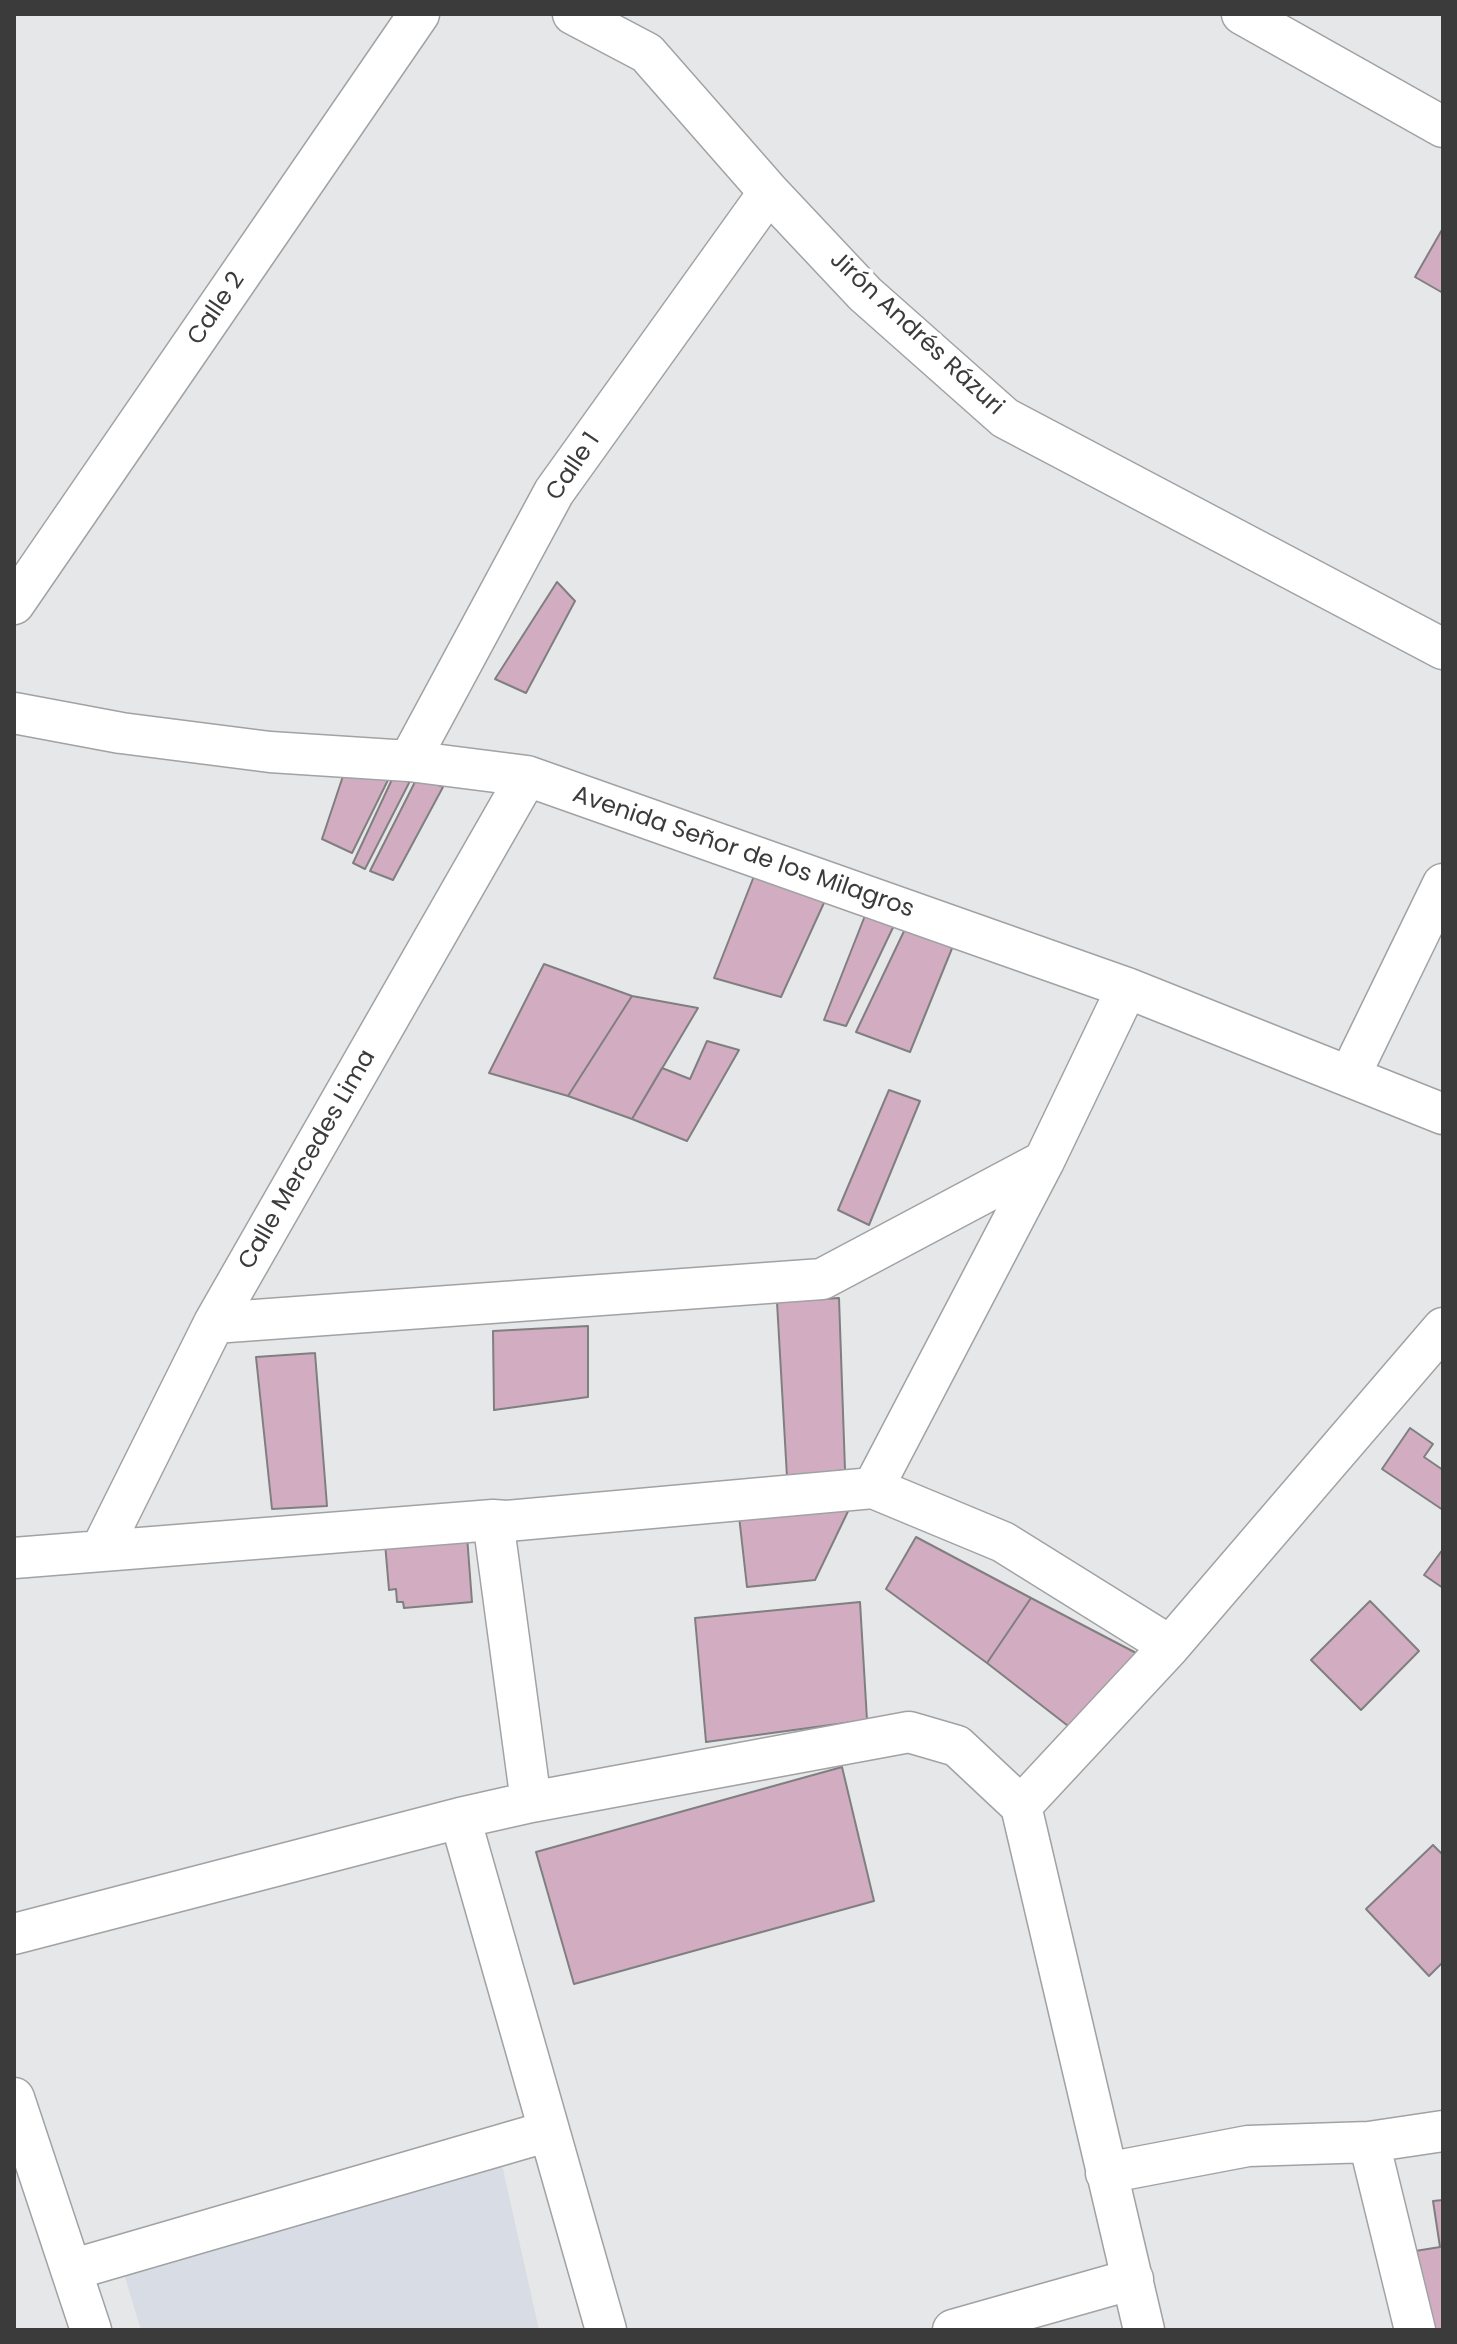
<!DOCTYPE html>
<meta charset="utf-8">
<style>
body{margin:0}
#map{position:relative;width:1457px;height:2344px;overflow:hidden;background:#e6e7e9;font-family:Poppins,sans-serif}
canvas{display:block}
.frame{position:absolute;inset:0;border:16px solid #3b3b3c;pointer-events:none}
</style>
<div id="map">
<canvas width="1457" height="2344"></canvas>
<div class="frame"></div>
</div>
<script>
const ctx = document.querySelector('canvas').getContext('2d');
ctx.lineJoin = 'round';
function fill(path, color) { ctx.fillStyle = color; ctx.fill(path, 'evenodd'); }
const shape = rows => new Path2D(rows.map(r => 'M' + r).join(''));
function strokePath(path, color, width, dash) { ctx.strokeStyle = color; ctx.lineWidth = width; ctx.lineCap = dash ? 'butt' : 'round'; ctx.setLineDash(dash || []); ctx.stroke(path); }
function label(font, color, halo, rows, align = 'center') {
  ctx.font = font + ' Poppins,sans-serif'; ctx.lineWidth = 8; ctx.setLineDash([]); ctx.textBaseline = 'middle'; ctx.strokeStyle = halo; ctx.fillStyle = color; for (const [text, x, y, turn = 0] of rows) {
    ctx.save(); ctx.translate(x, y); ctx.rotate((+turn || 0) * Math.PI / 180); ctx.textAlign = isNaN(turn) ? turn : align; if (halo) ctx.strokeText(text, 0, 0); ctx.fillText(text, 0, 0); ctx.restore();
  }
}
const built = shape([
 [501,2160,539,2330,141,2330,124,2274]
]);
const building = shape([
 [1443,228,1443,293,1415,277,1443,228],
 [557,582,575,601,526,693,495,679,557,582],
 [346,767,388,780,352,853,322,839,346,767],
 [395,773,410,781,365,869,353,863,395,773],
 [418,776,443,787,393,880,370,871,418,776],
 [756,871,828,894,781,997,714,978,756,871],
 [868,908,898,917,846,1026,824,1020,868,908],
 [906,927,955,941,910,1052,856,1032,906,927],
 [544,964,632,996,568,1096,489,1073,544,964],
 [632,996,698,1008,632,1119,568,1096,632,996],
 [707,1041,739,1050,687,1141,632,1119,662,1068,690,1079,707,1041],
 [889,1090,920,1101,869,1225,838,1210,889,1090],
 [839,1298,845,1470,787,1477,777,1302,839,1298],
 [588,1326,588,1397,494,1410,493,1331,588,1326],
 [315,1353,327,1506,272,1509,256,1357,315,1353],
 [1410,1428,1433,1444,1424,1457,1443,1470,1443,1510,1382,1469,1410,1428],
 [852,1503,815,1580,747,1587,739,1516,852,1503],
 [467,1536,472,1602,404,1608,403,1602,397,1602,396,1589,389,1590,385,1543,467,1536],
 [916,1537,1031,1598,987,1663,886,1589,916,1537],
 [1443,1549,1443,1588,1424,1575,1443,1549],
 [1031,1598,1138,1654,1072,1729,987,1663,1031,1598],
 [1370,1601,1419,1651,1361,1710,1311,1660,1370,1601],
 [860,1602,867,1720,706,1742,695,1618,860,1602],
 [842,1767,874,1901,574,1984,536,1852,842,1767],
 [1433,1845,1443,1855,1443,1962,1429,1976,1366,1909,1433,1845],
 [1443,2200,1443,2330,1420,2330,1409,2252,1440,2247,1433,2201,1443,2200]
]);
const minor = shape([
 [573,14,647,53,769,192,865,294,1005,418,1443,649],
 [1242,14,1443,127],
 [14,604,419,14],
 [14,713,121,733,270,752,409,761,527,776,1127,988,1443,1114],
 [409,761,554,492,769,192],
 [1350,1075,1443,884],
 [214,1323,822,1279,1044,1161],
 [873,1488,1044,1161,1127,988],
 [493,1520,531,1802],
 [101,1550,214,1323,527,776],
 [14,1558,493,1520,507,1521,873,1488,1003,1542,1170,1646],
 [1021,1806,1144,2330],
 [460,1818,606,2330],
 [14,1934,460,1818,531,1802,909,1732,957,1746,1021,1806,1170,1646,1443,1328],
 [14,2098,91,2330],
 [1369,2142,1415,2330],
 [1106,2173,1248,2146,1369,2142,1443,2131],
 [71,2270,549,2131],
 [953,2330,1133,2279]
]);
const streetNames = [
 ["Calle 2",217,309,-56],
 ["Jirón Andrés Rázuri",916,334,43],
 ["Calle 1",574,467,-56],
 ["Avenida Señor de los Milagros",743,853,19],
 ["Calle Mercedes Lima",308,1160,-60]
];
fill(built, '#d8dde5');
fill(building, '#d2adc1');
strokePath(building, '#807f80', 2);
strokePath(minor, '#a1a2a4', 43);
strokePath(minor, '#fff', 40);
label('24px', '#3b3b3c', '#fff', streetNames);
</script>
